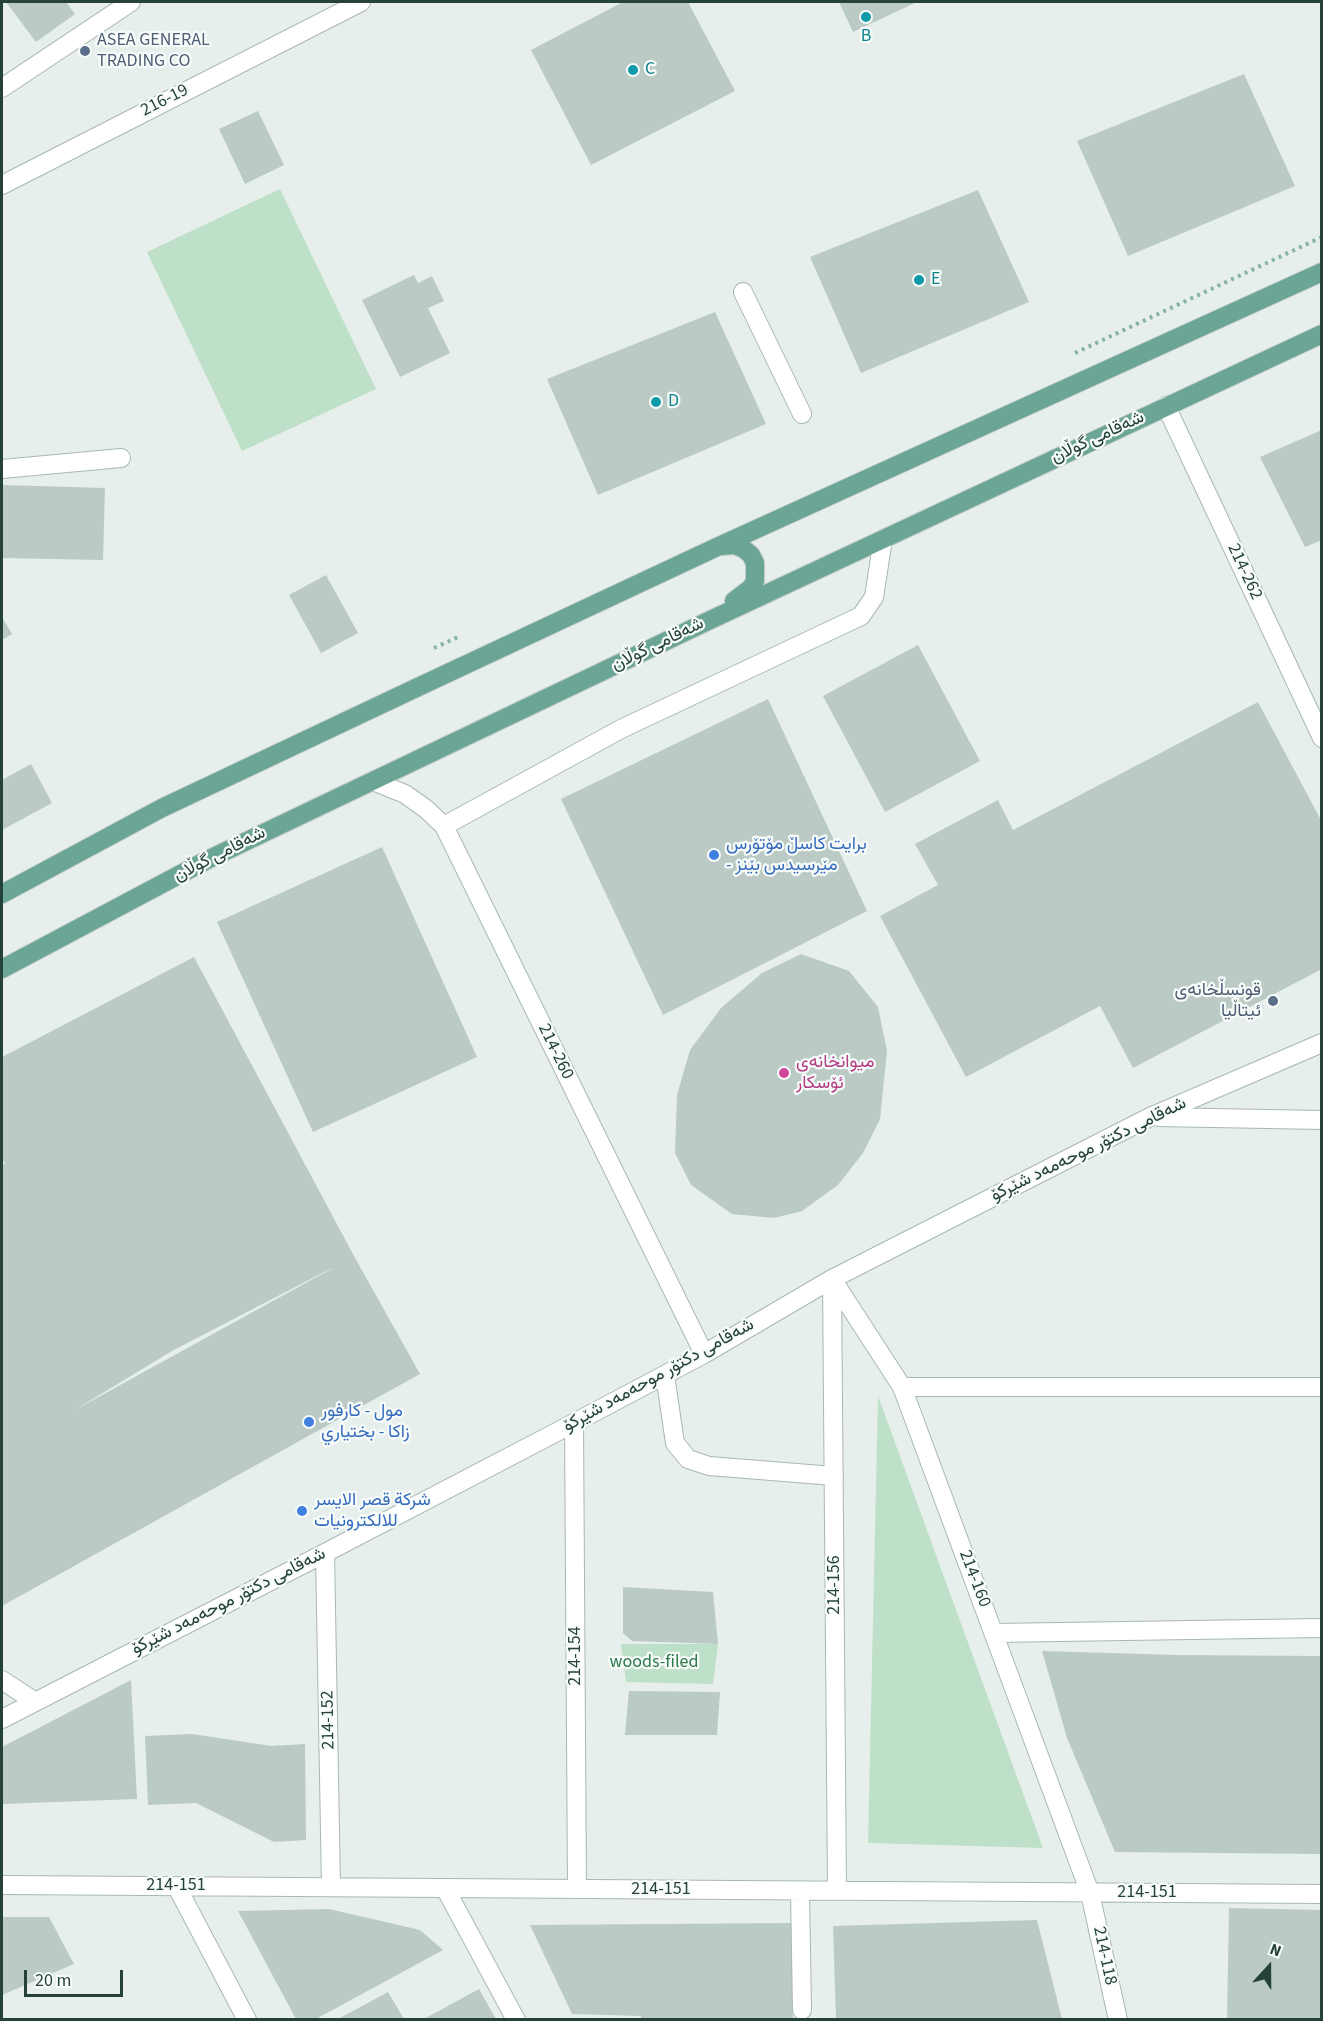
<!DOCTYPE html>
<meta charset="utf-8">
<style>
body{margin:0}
#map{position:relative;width:1323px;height:2021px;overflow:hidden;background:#e6efeb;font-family:"Source Sans 3",sans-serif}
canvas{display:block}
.frame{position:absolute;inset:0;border:3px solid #24423a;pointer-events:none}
.north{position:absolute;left:1239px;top:1937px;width:60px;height:60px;-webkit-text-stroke:4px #f7fbf9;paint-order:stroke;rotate:21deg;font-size:16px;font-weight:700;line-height:24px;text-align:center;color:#24423a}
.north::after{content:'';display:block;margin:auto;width:21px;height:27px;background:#24423a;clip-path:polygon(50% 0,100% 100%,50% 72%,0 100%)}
.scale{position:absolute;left:24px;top:1970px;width:99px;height:27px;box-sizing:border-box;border:3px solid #24423a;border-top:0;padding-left:8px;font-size:18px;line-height:21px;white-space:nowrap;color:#24423a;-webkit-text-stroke:4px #f7fbf9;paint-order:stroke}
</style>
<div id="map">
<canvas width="1323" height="2021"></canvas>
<div class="frame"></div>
<div class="north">N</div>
<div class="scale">20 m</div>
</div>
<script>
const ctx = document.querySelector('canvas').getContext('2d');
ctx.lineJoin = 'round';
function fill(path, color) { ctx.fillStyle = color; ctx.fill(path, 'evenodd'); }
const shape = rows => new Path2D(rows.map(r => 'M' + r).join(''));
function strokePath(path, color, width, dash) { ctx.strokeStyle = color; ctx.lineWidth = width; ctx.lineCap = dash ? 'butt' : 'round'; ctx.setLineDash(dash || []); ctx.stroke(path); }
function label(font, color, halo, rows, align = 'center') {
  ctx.font = font + ' "Source Sans 3",Vazirmatn,sans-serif'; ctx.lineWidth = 4.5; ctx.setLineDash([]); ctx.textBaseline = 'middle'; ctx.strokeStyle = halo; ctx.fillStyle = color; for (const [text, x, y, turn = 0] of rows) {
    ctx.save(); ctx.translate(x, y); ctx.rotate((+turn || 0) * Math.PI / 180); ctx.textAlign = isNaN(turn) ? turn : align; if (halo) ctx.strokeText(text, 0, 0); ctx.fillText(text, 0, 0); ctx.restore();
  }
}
const green = shape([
 [280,189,376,389,242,451,147,252],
 [878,1396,1043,1848,868,1843],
 [621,1644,718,1644,713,1684,626,1682]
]);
const building = shape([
 [6,2,66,2,75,14,36,42],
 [623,2,688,2,735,91,591,165,531,50],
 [839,2,917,2,853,32],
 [1244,74,1295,186,1128,256,1077,141],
 [258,111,284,165,245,184,219,129],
 [978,190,1029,302,861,373,810,257],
 [414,275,418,283,432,276,444,301,428,308,450,353,400,377,362,300],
 [715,312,766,424,598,495,547,379],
 [1322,430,1322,540,1305,547,1260,457],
 [2,485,105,488,103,560,2,558],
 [326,575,358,633,321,653,289,595],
 [2,617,12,634,2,640],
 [918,645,980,761,885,812,823,696],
 [768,699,867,911,663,1015,561,799],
 [1258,702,1322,822,1322,969,1133,1068,1100,1006,966,1077,880,916,938,885,915,844,998,800,1013,830],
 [31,764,52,803,2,830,2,780],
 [382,847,477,1057,313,1132,217,922],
 [801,954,849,971,878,1007,887,1051,880,1119,863,1153,838,1185,802,1211,774,1218,732,1214,691,1185,675,1153,677,1095,690,1050,721,1008,762,973],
 [194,957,354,1256,420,1374,2,1606,2,1162,6,1165,2,1158,2,1057],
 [330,1269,331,1269,73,1411,172,1351],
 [623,1587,713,1592,718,1644,632,1641,623,1633],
 [1042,1651,1177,1655,1322,1656,1322,1854,1115,1852,1067,1738],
 [131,1680,137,1799,2,1804,2,1747],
 [629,1691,720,1692,717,1735,625,1735],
 [192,1734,272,1746,305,1744,306,1840,274,1842,196,1803,148,1805,145,1736],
 [1229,1908,1322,1910,1322,2019,1227,2019],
 [329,1909,420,1930,443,1950,316,2019,296,2019,238,1911],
 [2,1917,49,1917,74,1964,2,1995],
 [1037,1920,1062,2019,836,2019,833,1926],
 [791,1923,793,2019,641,2019,641,2016,572,2014,530,1925],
 [479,1989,496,2019,424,2019],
 [388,1992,404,2019,338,2019]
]);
const path = shape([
 [1075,353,1322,237],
 [434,648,460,636]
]);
const minor = shape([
 [2,88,131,2],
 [2,185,361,2],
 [743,292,802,414],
 [1166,406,1322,738],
 [2,469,121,458],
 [373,781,405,794,426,809,444,826,704,1354],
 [444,826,621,729,861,616,874,597,883,539],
 [1158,1117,1322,1120],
 [832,1279,902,1387,1090,1893,1118,2020],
 [832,1279,837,1891],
 [665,1375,675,1443,688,1459,709,1466,834,1476],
 [902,1387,1322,1387],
 [574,1423,577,1889],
 [325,1553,331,1887],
 [994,1633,1322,1628],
 [2,1680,34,1701],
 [2,1719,325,1553,574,1423,704,1354,832,1279,1150,1117,1322,1043],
 [2,1885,1322,1894],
 [177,1887,247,2020],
 [445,1888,516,2020],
 [800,1891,802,2010]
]);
const major = shape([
 [721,546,735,545,744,549,751,555,755,563,755,581,751,588,734,601],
 [2,894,162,808,416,688,717,547,1322,272],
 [2,969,207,860,706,622,1322,334]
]);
const markers = [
 [866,17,6,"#0f9aa8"],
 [85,51,6,"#5c6f8a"],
 [633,70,6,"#0f9aa8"],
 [919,280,6,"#0f9aa8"],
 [656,402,6,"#0f9aa8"],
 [714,855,6,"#3f7fe0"],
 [1273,1001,6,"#5c6f8a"],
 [784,1073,6,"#d1479c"],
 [309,1422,6,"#3f7fe0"],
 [302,1511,6,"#3f7fe0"]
];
const cultureNames = [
 ["B",866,37,"center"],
 ["C",645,70],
 ["E",931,280],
 ["D",668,402]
];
const serviceNames = [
 ["ASEA GENERAL",97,41],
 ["TRADING CO",97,62],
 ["قونسڵخانەی",1261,991,"right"],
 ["ئیتاڵیا",1261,1012,"right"]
];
const streetNames = [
 ["216-19",165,101,-27],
 ["شەقامی گوڵان",1098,438,-25],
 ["214-262",1244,572,65],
 ["شەقامی گوڵان",658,645,-26],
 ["شەقامی گوڵان",220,855,-27],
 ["214-260",555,1052,64],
 ["شەقامی دکتۆر موحەمەد شێرکۆ",1089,1150,-26],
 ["شەقامی دکتۆر موحەمەد شێرکۆ",659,1376,-29],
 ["214-160",974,1579,69],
 ["214-156",835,1585,-90],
 ["شەقامی دکتۆر موحەمەد شێرکۆ",229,1602,-27],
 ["214-154",576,1656,-90],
 ["214-152",329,1720,-91],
 ["214-151",176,1886],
 ["214-151",661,1890],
 ["214-151",1147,1893],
 ["214-118",1104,1956,78]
];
const shopNames = [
 ["برایت کاسڵ مۆتۆرس",726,845],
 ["- مێرسیدس بێنز",726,866],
 ["مول - كارفور",321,1412],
 ["زاكا - بختياري",321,1433],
 ["شركة قصر الايسر",314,1501],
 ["للالكترونيات",314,1522]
];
const hotelNames = [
 ["میوانخانەی",796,1063],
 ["ئۆسکار",796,1084]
];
const parkNames = [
 ["woods-filed",654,1663]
];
fill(green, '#bfe0c8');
fill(building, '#bbcac4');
strokePath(minor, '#a8b8b2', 20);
strokePath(major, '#c2cac8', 20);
strokePath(path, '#86b3a5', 4, [3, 4.5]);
strokePath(minor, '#fff', 18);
strokePath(major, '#6aa596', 18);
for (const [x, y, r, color] of markers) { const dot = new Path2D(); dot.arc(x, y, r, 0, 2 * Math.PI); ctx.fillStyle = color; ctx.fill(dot); strokePath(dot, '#f7fbf9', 2); }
label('18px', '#0d838f', '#f7fbf9', cultureNames, 'left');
label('18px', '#4e5e75', '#f7fbf9', serviceNames, 'left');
label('18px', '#24423a', '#f7fbf9', streetNames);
label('18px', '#366cbe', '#f7fbf9', shopNames, 'left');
label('18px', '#b23c85', '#f7fbf9', hotelNames, 'left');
label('18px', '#2d7a4b', '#f7fbf9', parkNames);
</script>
